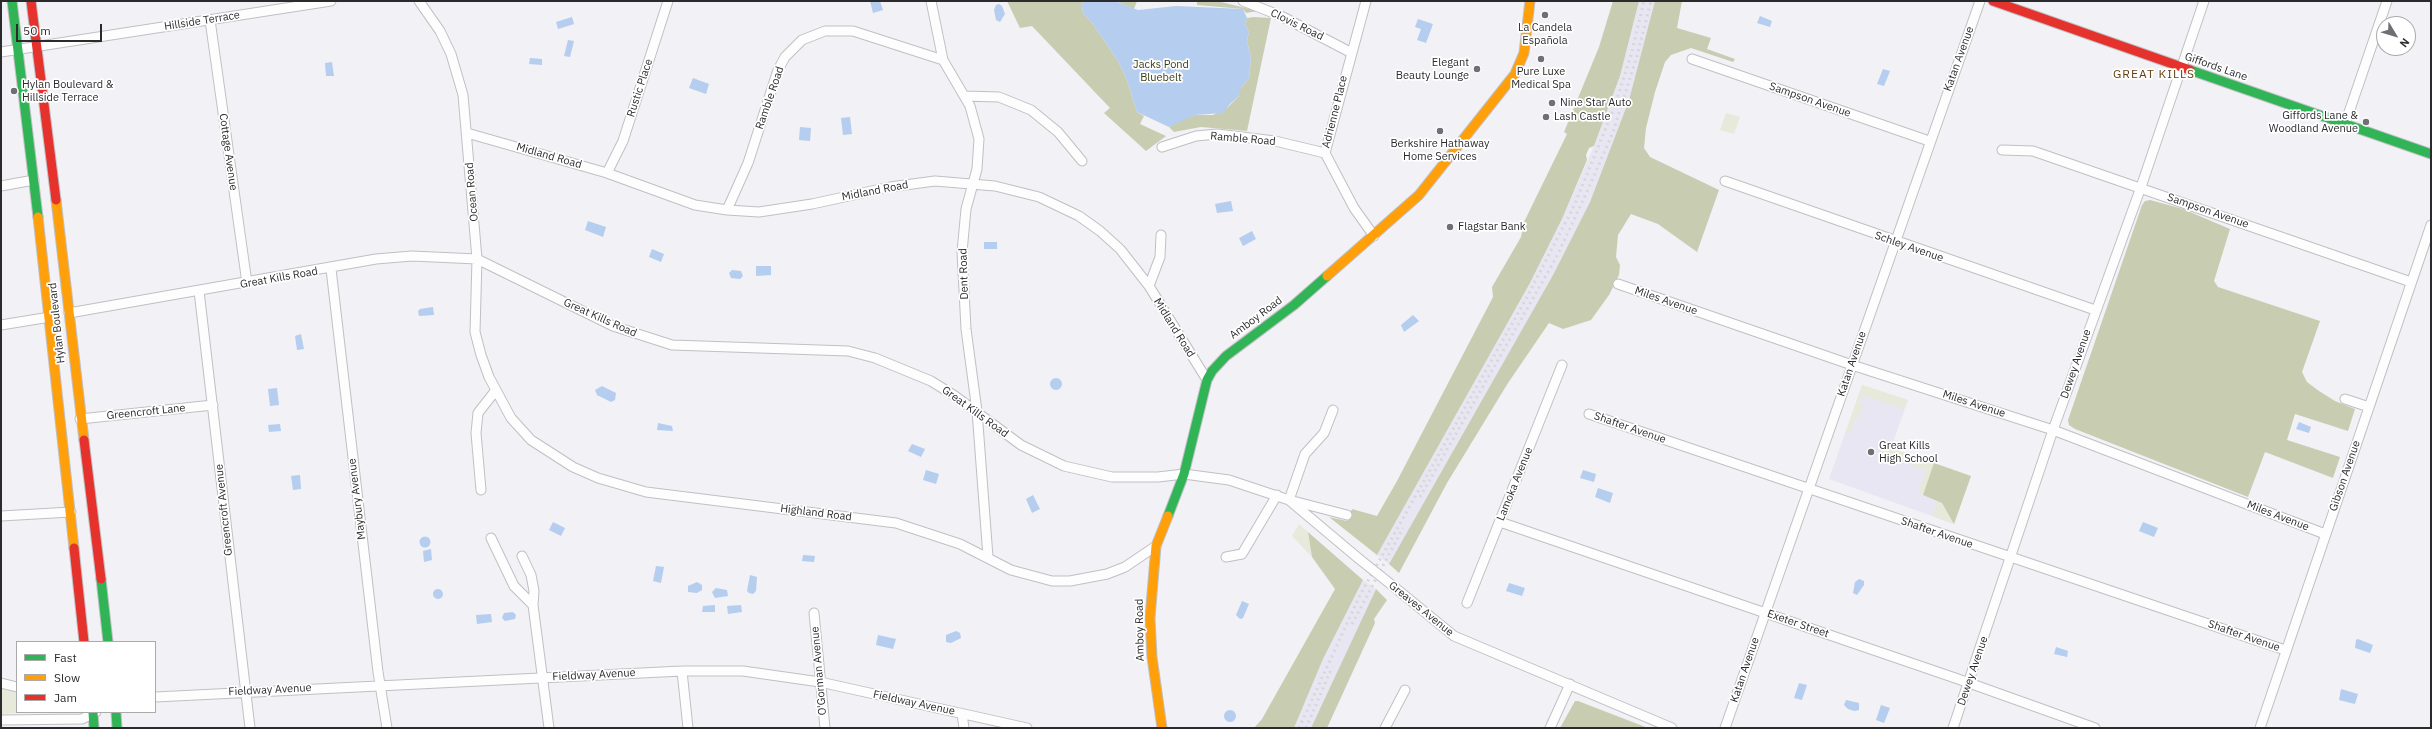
<!DOCTYPE html>
<meta charset="utf-8">
<style>
body{margin:0}
#map{position:relative;width:2432px;height:729px;overflow:hidden;background:#f1f1f6;font-family:"IBM Plex Sans",sans-serif}
canvas{display:block}
.frame{position:absolute;inset:0;border:2px solid #2b2b2e;pointer-events:none}
.legend{position:absolute;left:16px;top:641px;width:140px;height:72px;box-sizing:border-box;background:#fff;border:1px solid #aaaaab;margin:0;padding:5px 7px;list-style:none;font-size:12px;color:#2b2b2e}
.legend li{display:flex;align-items:center;gap:8px;height:20px}
.legend b{width:20px;border:1px solid #aaaaab}
.north{position:absolute;left:2376px;top:16px;width:40px;height:40px;box-sizing:border-box;background:#fff;border:1px solid #aaaaab;border-radius:50%;rotate:128deg;font-size:11px;font-weight:700;line-height:16px;text-align:center;color:#2b2b2e}
.north::after{content:'';display:block;margin:auto;width:14px;height:18px;background:#707074;clip-path:polygon(50% 0,100% 100%,50% 72%,0 100%)}
.scale{position:absolute;left:16px;top:24px;width:86px;height:18px;box-sizing:border-box;border:2px solid #2b2b2e;border-top:0;padding-left:5px;font-size:12px;line-height:14px;white-space:nowrap;color:#2b2b2e;-webkit-text-stroke:3px #fff;paint-order:stroke}
</style>
<div id="map">
<canvas width="2432" height="729"></canvas>
<div class="frame"></div>
<ul class="legend">
<li><b style="height:5px;background:#30b455"></b>Fast</li>
<li><b style="height:5px;background:#ff9f0a"></b>Slow</li>
<li><b style="height:5px;background:#e5322d"></b>Jam</li>
</ul>
<div class="north">N</div>
<div class="scale">50 m</div>
</div>
<script>
const ctx = document.querySelector('canvas').getContext('2d');
ctx.lineJoin = 'round';
function fill(path, color) { ctx.fillStyle = color; ctx.fill(path, 'evenodd'); }
const shape = rows => new Path2D(rows.map(r => 'M' + r).join(''));
function strokePath(path, color, width, dash) { ctx.strokeStyle = color; ctx.lineWidth = width; ctx.lineCap = dash ? 'butt' : 'round'; ctx.setLineDash(dash || []); ctx.stroke(path); }
function label(font, color, halo, rows, align = 'center') {
  ctx.font = font + ' "IBM Plex Sans",sans-serif'; ctx.lineWidth = 3.5; ctx.setLineDash([]); ctx.textBaseline = 'middle'; ctx.strokeStyle = halo; ctx.fillStyle = color; for (const [text, x, y, turn = 0] of rows) {
    ctx.save(); ctx.translate(x, y); ctx.rotate((+turn || 0) * Math.PI / 180); ctx.textAlign = isNaN(turn) ? turn : align; if (halo) ctx.strokeText(text, 0, 0); ctx.fillText(text, 0, 0); ctx.restore();
  }
}
const built = shape([
 [1639,1,1655,1,1649,28,1629,100,1590,202,1553,275,1389,564,1377,555,1530,283,1562,219,1594,146,1620,76],
 [1862,385,1908,400,1891,448,1971,476,1954,524,1829,479],
 [1363,580,1376,589,1311,728,1294,728,1323,659]
]);
const green = shape([
 [1726,113,1740,117,1734,134,1720,130],
 [1862,385,1908,400,1904,409,1862,395,1859,404,1863,405,1859,417,1856,417,1850,433,1846,432],
 [1882,445,1934,463,1923,495,1918,493,1926,470,1879,454],
 [1938,500,1945,506,1954,524,1932,516],
 [1299,524,1308,532,1312,557,1292,536],
 [1,687,17,692,19,713,1,714]
]);
const forest = shape([
 [1007,1,1084,1,1082,6,1083,13,1093,24,1118,61,1127,80,1137,112,1144,116,1140,124,1166,136,1146,151,1104,113,1110,108,1032,26,1020,28],
 [1116,1,1137,1,1134,9],
 [1197,1,1217,1,1258,11,1246,13,1243,9,1197,5],
 [1613,1,1639,1,1620,76,1594,146,1589,148,1586,155,1587,160,1562,219,1530,283,1377,555,1329,517,1347,521,1352,509,1377,516,1397,481,1493,297,1492,287,1521,237,1524,222,1567,134,1564,132,1599,47],
 [1655,1,1682,1,1677,28,1711,38,1707,49,1735,59,1733,62,1691,48,1671,55,1665,62,1655,92,1646,128,1644,148,1650,157,1719,190,1697,252,1658,224,1631,214,1618,235,1616,257,1620,265,1619,275,1609,295,1591,320,1563,329,1549,323,1508,383,1447,483,1399,573,1389,564,1553,275,1590,202,1629,100],
 [1254,17,1271,18,1247,131,1201,127,1174,132,1169,127,1181,120,1195,115,1213,115,1227,108,1240,95,1240,89,1249,78,1251,58,1247,41,1249,32,1245,24,1247,18],
 [2150,200,2183,209,2230,229,2214,281,2218,287,2320,321,2302,372,2307,382,2319,391,2335,401,2355,409,2348,431,2295,414,2287,440,2340,457,2333,478,2265,452,2248,497,2075,429,2069,425,2068,420,2142,205,2145,201],
 [1934,463,1971,476,1954,524,1942,503,1923,495],
 [1308,532,1363,580,1323,659,1294,728,1254,728,1262,719,1335,589,1312,557],
 [1376,589,1387,600,1374,619,1375,623,1327,728,1311,728],
 [1575,701,1578,701,1648,728,1560,728]
]);
const water = shape([
 [870,1,880,1,883,10,873,13],
 [1084,1,1115,1,1138,10,1176,6,1243,9,1247,18,1245,24,1249,32,1247,41,1251,58,1249,78,1240,89,1240,95,1230,104,1223,113,1195,115,1169,127,1137,112,1127,80,1118,61,1093,24,1083,13,1082,6],
 [999,4,1002,6,1005,14,1000,22,996,20,994,10,996,5],
 [1760,16,1772,21,1770,27,1757,23],
 [572,17,574,24,558,29,556,22],
 [1418,19,1433,24,1426,43,1417,40,1421,29,1415,27],
 [568,40,574,41,570,57,564,56],
 [530,58,542,59,542,65,529,64],
 [332,62,334,76,326,76,325,63],
 [1883,69,1890,71,1884,86,1877,84],
 [693,78,709,84,706,94,689,88],
 [850,117,852,134,843,135,841,118],
 [800,127,811,128,810,141,799,140],
 [1231,201,1233,211,1217,213,1215,204],
 [588,221,606,227,603,237,585,230],
 [1252,231,1256,239,1243,246,1239,238],
 [984,242,997,242,997,249,984,249],
 [652,249,664,254,661,262,649,257],
 [756,266,771,266,771,275,756,276],
 [732,270,741,271,743,276,740,279,731,278,729,273],
 [433,307,434,315,419,316,418,311,420,309],
 [1413,315,1419,321,1404,332,1401,325],
 [301,334,304,349,297,350,295,336],
 '1050 384a6 6 0 1 1 12 0a6 6 0 1 1-12 0Z',
 [602,386,616,393,615,400,611,402,597,395,595,390],
 [277,388,279,405,270,406,268,389],
 [2299,422,2311,427,2309,433,2296,429],
 [658,423,672,426,673,431,657,430],
 [280,424,281,431,269,432,268,425],
 [912,444,925,449,921,457,908,451],
 [926,470,939,474,936,484,923,480],
 [1583,470,1596,474,1594,482,1580,478],
 [300,475,301,489,293,490,291,476],
 [1598,488,1613,493,1610,503,1595,497],
 [1033,495,1040,509,1032,513,1026,499],
 [553,522,565,528,561,536,549,530],
 [2143,522,2158,528,2154,537,2139,531],
 '419.5 542a5.5 5.5 0 1 1 11 0a5.5 5.5 0 1 1-11 0Z',
 [431,549,432,560,424,562,423,551],
 [803,555,815,556,814,562,802,561],
 [656,566,664,567,661,583,653,581],
 [750,575,757,577,756,591,753,594,749,593,747,591],
 [1859,579,1864,581,1864,585,1857,595,1853,593,1855,582],
 [697,582,702,585,702,590,697,593,688,592,688,586],
 [1509,583,1525,588,1522,596,1506,591],
 [716,588,727,590,728,596,715,598,712,592],
 '433 594a5 5 0 1 1 10 0a5 5 0 1 1-10 0Z',
 [1242,601,1249,604,1243,618,1240,619,1236,615],
 [715,605,715,612,702,612,703,606],
 [741,605,742,612,728,614,727,606],
 [513,612,516,615,515,619,505,621,502,618,504,613],
 [491,614,492,622,477,624,476,615],
 [956,631,960,633,961,638,951,643,946,642,946,635],
 [878,635,896,639,893,649,876,645],
 [2358,639,2373,645,2370,653,2355,648,2356,640],
 [2056,647,2068,651,2067,657,2054,654],
 [1799,683,1807,685,1802,700,1794,698],
 [2341,689,2358,694,2355,704,2339,700],
 [1846,700,1859,703,1859,710,1854,711,1848,709,1844,705],
 [1881,705,1890,708,1884,723,1876,720],
 '1224 716a6 6 0 1 1 12 0a6 6 0 1 1-12 0Z'
]);
const street = shape([
 [419,1,440,31,451,54,463,95,477,259,475,332,481,355,489,377,511,418,531,440,573,467,598,478,646,492,896,523,960,544,1011,570,1052,581,1070,581,1107,574,1125,567,1156,546],
 [931,1,943,60,970,106,979,139,977,169,966,209,962,252,966,329,977,411,988,557],
 [1243,1,1281,16,1350,52],
 [1366,1,1325,153,1354,208,1374,236],
 [210,20,247,283],
 [1,52,331,1],
 [1692,59,1929,141],
 [964,96,999,97,1031,110,1058,132,1082,161],
 [2345,124,2387,1],
 [467,133,607,173,695,205,727,210,759,212,812,204,890,187,935,181,995,186,1039,197,1079,216,1100,231,1120,249,1149,286,1207,380],
 [1162,147,1196,136,1217,134,1275,141,1325,153],
 [2002,150,2033,151,2411,282],
 [607,173,623,141,668,1],
 [1725,181,2095,310],
 [1,186,34,180],
 [727,210,748,163,778,70,785,57,802,40,825,31,853,31,943,60],
 [331,269,378,672,387,728],
 [1618,284,1852,365,2053,430,2325,534],
 [1149,286,1160,257,1161,235],
 [199,291,250,728],
 [69,313,376,259,412,256,477,259,613,326,672,345,848,351,875,358,931,381,955,396,1021,445,1064,466,1112,477,1158,477,1184,474,1229,480,1289,500,1358,558],
 [1,325,50,317],
 [2345,399,2369,407],
 [1333,410,1324,433,1305,454,1289,500,1347,515],
 [1589,414,2285,650],
 [80,419,213,405],
 [481,490,476,433,478,413,496,390],
 [1,516,71,512],
 [1500,522,1958,679,2095,728],
 [491,538,514,586,533,605,549,728],
 [522,556,531,575,534,591,533,605],
 [1226,557,1242,554,1277,495],
 [1393,586,1454,636,1672,728],
 [1467,603,1562,365],
 [814,613,825,728],
 [682,671,688,728],
 [1,683,17,687],
 [155,697,682,671,743,671,820,682,1027,728],
 [962,714,964,728],
 [1,720,82,719,96,712],
 [1385,728,1405,690],
 [1550,728,1570,684],
 [1725,728,1980,1],
 [1953,728,2053,430,2141,187,2204,1],
 [2260,728,2431,225]
]);
const fast = shape([
 [12,1,38,217],
 [2190,70,2431,154],
 [1168,516,1184,474,1207,380,1212,371,1226,356,1294,305,1327,276],
 [101,579,108,642],
 [93,712,94,728],
 [116,712,117,728]
]);
const slow = shape([
 [56,200,84,440],
 [38,217,74,548],
 [1327,276,1419,195,1515,74,1524,53,1530,1],
 [1162,728,1152,657,1150,618,1156,546,1168,516]
]);
const jam = shape([
 [31,1,56,200],
 [1993,1,2190,70],
 [84,440,101,579],
 [74,548,84,642]
]);
const rail = shape([
 [1420,497,1556,258,1586,194,1613,132,1637,56,1651,1],
 [1352,624,1403,528],
 [1299,728,1360,595,1527,297,1574,206,1614,108,1631,55,1644,1],
 [1306,728,1332,667]
]);
const streetBridge = shape([
 [1358,558,1393,586]
]);
const markers = [
 [1545,15,4,"#707074"],
 [1541,59,4,"#707074"],
 [1477,69,4,"#707074"],
 [14,91,4,"#707074"],
 [1552,103,4,"#707074"],
 [1546,117,4,"#707074"],
 [2366,122,4,"#707074"],
 [1440,131,4,"#707074"],
 [1450,227,4,"#707074"],
 [1871,452,4,"#707074"]
];
const streetNames = [
 ["Hillside Terrace",202,21,-9],
 ["Clovis Road",1297,25,26],
 ["Katan Avenue",1959,59,-70],
 ["Giffords Lane",2216,67,19],
 ["Rustic Place",640,88,-72],
 ["Ramble Road",770,98,-71],
 ["Sampson Avenue",1810,100,19],
 ["Adrienne Place",1335,112,-76],
 ["Ramble Road",1243,139,5],
 ["Cottage Avenue",228,152,82],
 ["Midland Road",549,156,16],
 ["Midland Road",875,191,-11],
 ["Ocean Road",472,192,-95],
 ["Sampson Avenue",2208,211,19],
 ["Schley Avenue",1909,247,19],
 ["Dent Road",964,274,-92],
 ["Great Kills Road",279,278,-10],
 ["Miles Avenue",1666,301,19],
 ["Great Kills Road",600,318,24],
 ["Amboy Road",1256,318,-37],
 ["Hylan Boulevard",57,323,-96],
 ["Midland Road",1174,328,58],
 ["Katan Avenue",1852,364,-71],
 ["Dewey Avenue",2076,364,-71],
 ["Miles Avenue",1974,404,18],
 ["Greencroft Lane",146,412,-6],
 ["Great Kills Road",975,412,36],
 ["Shafter Avenue",1630,428,19],
 ["Gibson Avenue",2345,476,-71],
 ["Lamoka Avenue",1515,484,-68],
 ["Maybury Avenue",357,499,-97],
 ["Greencroft Avenue",224,510,-96],
 ["Highland Road",816,513,7],
 ["Miles Avenue",2278,516,21],
 ["Shafter Avenue",1937,533,19],
 ["Greaves Avenue",1421,609,39],
 ["Exeter Street",1798,624,19],
 ["Amboy Road",1140,630,-91],
 ["Shafter Avenue",2244,636,19],
 ["Katan Avenue",1745,670,-71],
 ["O'Gorman Avenue",819,671,-95],
 ["Dewey Avenue",1973,671,-71],
 ["Fieldway Avenue",594,675,-3],
 ["Fieldway Avenue",270,690,-3],
 ["Fieldway Avenue",914,703,12]
];
const poiNames = [
 ["La Candela",1545,28,"center"],
 ["Española",1545,41,"center"],
 ["Elegant",1469,63,"right"],
 ["Beauty Lounge",1469,76,"right"],
 ["Pure Luxe",1541,72,"center"],
 ["Medical Spa",1541,85,"center"],
 ["Hylan Boulevard &",22,85],
 ["Hillside Terrace",22,98],
 ["Nine Star Auto",1560,103],
 ["Giffords Lane &",2358,116,"right"],
 ["Woodland Avenue",2358,129,"right"],
 ["Lash Castle",1554,117],
 ["Berkshire Hathaway",1440,144,"center"],
 ["Home Services",1440,157,"center"],
 ["Flagstar Bank",1458,227],
 ["Great Kills",1879,446],
 ["High School",1879,459]
];
const parkNames = [
 ["Jacks Pond",1161,65],
 ["Bluebelt",1161,78]
];
const neighbourhoodNames = [
 ["GREAT KILLS",2154,75]
];
fill(built, '#e7e6f2');
fill(green, '#e7eada');
fill(forest, '#c8cdb2');
fill(water, '#b5cdee');
strokePath(street, '#c0c0c4', 11);
strokePath(fast, '#c0c0c4', 11);
strokePath(slow, '#c0c0c4', 11);
strokePath(jam, '#c0c0c4', 11);
strokePath(street, '#fdfdfe', 9);
strokePath(fast, '#30b455', 9);
strokePath(slow, '#ff9f0a', 9);
strokePath(jam, '#e5322d', 9);
strokePath(rail, '#d7d7d8', 3, [2, 4]);
strokePath(streetBridge, '#c0c0c4', 11, []);
strokePath(streetBridge, '#fdfdfe', 9);
for (const [x, y, r, color] of markers) { const dot = new Path2D(); dot.arc(x, y, r, 0, 2 * Math.PI); ctx.fillStyle = color; ctx.fill(dot); strokePath(dot, '#fff', 1.5); }
label('11px', '#2b2b2e', '#fff', streetNames);
label('11px', '#2b2b2e', '#fff', poiNames, 'left');
label('11px', '#393e14', '#fff', parkNames);
ctx.letterSpacing = '1px';
label('12px', '#643e0f', '#fff', neighbourhoodNames);
ctx.letterSpacing = '0px';
</script>
